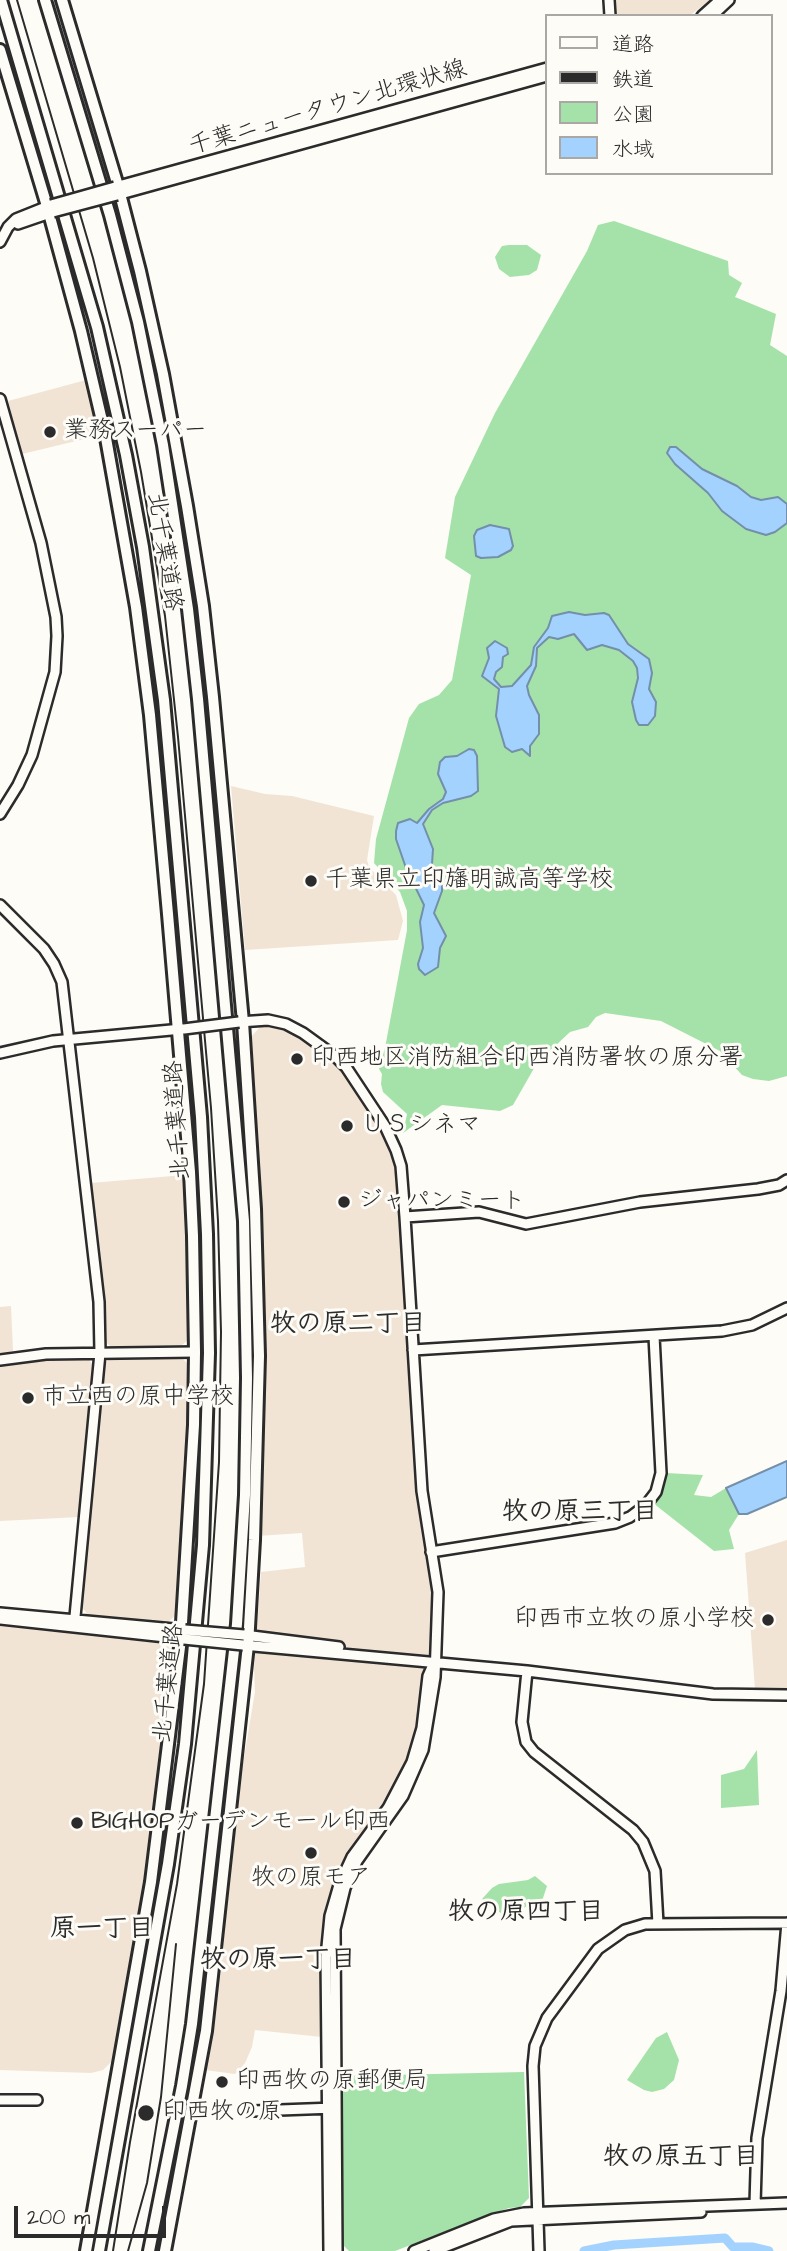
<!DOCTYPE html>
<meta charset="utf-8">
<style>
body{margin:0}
#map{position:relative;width:787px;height:2251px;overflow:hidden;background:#fdfcf7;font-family:"Architects Daughter","Klee One",sans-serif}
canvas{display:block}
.legend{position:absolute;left:545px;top:14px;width:228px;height:161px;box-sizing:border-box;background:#fdfcf7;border:2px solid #a9a8a5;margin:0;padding:9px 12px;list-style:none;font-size:21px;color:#2b2b2b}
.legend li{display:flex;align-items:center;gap:14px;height:35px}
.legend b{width:35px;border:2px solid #a9a8a5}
.scale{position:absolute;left:14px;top:2206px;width:152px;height:32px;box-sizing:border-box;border:4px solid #2b2b2b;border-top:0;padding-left:9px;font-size:21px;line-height:24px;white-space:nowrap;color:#2b2b2b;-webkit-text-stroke:5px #fdfcf7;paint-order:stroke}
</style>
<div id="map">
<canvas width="787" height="2251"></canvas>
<ul class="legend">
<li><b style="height:9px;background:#fdfcf7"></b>道路</li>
<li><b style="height:9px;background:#2b2b2b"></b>鉄道</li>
<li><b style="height:19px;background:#a5e2a9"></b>公園</li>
<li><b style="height:19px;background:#a3d2ff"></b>水域</li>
</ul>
<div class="scale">200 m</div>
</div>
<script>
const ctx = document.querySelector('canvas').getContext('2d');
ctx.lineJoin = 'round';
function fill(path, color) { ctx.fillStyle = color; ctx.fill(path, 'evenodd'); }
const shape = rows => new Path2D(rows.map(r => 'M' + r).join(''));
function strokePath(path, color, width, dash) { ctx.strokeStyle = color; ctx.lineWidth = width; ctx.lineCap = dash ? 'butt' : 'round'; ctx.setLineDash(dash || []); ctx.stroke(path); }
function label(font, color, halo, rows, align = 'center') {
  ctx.font = font + ' "Architects Daughter","Klee One",sans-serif'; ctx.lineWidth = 6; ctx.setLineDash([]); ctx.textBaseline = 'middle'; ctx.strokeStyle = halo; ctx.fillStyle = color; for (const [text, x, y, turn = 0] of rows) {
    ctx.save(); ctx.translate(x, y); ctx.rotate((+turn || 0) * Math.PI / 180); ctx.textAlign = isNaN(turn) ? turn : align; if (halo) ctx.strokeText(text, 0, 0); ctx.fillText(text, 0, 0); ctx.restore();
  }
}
const built = shape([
 [615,0,710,0,689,16,615,16],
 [86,380,97,436,22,454,8,401],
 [231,786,265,794,292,796,374,816,367,860,369,867,396,895,403,921,398,940,245,950],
 [261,1026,291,1031,309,1041,351,1080,387,1143,395,1166,418,1499,433,1594,435,1621,433,1643,409,1758,396,1790,350,1851,333,1883,325,1909,321,1946,322,2037,255,2030,252,2047,245,2063,235,2074,205,2070,219,1980,223,1905,232,1829,255,1692,254,1668,261,1572,305,1567,302,1533,257,1536,265,1323,261,1188,250,1038],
 [184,1175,189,1339,181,1346,112,1348,105,1341,104,1300,91,1183],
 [11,1306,13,1351,0,1354,0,1307],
 [112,1357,182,1358,189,1365,187,1433,183,1466,185,1486,177,1614,167,1623,88,1615,80,1605,103,1365],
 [87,1358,94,1366,79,1517,0,1521,0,1365,29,1359],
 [787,1540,787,1688,755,1689,745,1553],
 [0,1626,165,1642,173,1652,149,1852,113,2060,103,2070,91,2073,0,2070]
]);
const green = shape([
 [614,221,728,261,729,275,742,283,735,297,776,314,770,345,787,356,787,1076,769,1081,753,1079,742,1075,720,1051,661,1021,605,1013,596,1017,588,1027,570,1032,537,1063,513,1105,500,1111,442,1105,403,1133,407,1114,383,1092,381,1084,382,1074,379,1069,385,1048,407,930,407,911,400,892,374,863,376,839,409,718,419,704,439,695,452,680,471,575,445,558,455,497,495,413,587,251,598,225],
 [509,245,527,245,541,255,537,270,529,275,510,277,499,269,495,257,502,246],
 [666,1473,703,1475,694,1495,711,1497,726,1488,739,1514,729,1530,734,1549,714,1551,653,1503,660,1493],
 [757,1750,759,1805,721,1808,721,1775,744,1769],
 [535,1876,547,1886,541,1904,525,1907,514,1919,510,1920,482,1899,492,1888,499,1884,528,1880],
 [667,2032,679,2060,674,2080,664,2089,652,2092,644,2090,627,2080,656,2038],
 [524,2072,529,2198,520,2207,509,2208,480,2218,395,2251,349,2251,343,2245,343,2076]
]);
const water = shape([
 [670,447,676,447,702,469,737,486,751,497,761,500,778,497,787,504,787,523,775,532,766,535,746,529,722,511,708,493,675,464,667,453,670,447],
 [490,525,509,529,513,546,511,550,498,557,481,558,476,556,474,536,477,530,490,525],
 [569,612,585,615,604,613,609,615,628,644,649,659,652,673,649,689,656,702,655,716,648,725,639,725,636,720,632,702,638,678,637,668,633,661,619,650,602,645,587,650,574,634,558,639,549,637,537,648,536,666,527,686,529,695,539,715,539,734,530,746,530,756,522,749,512,752,505,747,496,716,499,689,482,676,489,658,487,648,495,641,507,648,508,654,503,657,502,667,496,672,494,679,501,687,512,686,531,665,534,647,548,628,552,616,569,612],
 [469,749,474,750,477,756,478,791,471,796,443,803,432,810,423,824,433,849,432,864,442,882,442,891,434,913,446,936,440,948,438,967,425,975,419,969,418,964,423,948,420,922,424,905,406,868,396,839,396,831,398,823,410,819,417,823,429,809,443,799,446,792,438,774,440,762,445,757,457,756,469,749],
 [787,1461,787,1497,747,1514,739,1514,726,1488,787,1461]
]);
const river = shape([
 [584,2251,614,2245,725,2238,733,2247,752,2247,769,2251]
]);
const secondary = shape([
 [609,0,610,16],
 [702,16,720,0],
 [712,16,729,0],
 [115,187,547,68],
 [117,195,547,76],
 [18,224,53,212],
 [0,242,8,227,16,219,51,205],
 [0,399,41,543,56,617,57,636,55,672,32,755,18,785,0,814],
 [0,905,44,949,54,964,62,982,99,1302,100,1353,74,1627],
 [239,1022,268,1020,286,1024,303,1033,336,1057,346,1067,385,1126,396,1150,401,1166,405,1217,422,1491,438,1592,435,1677,423,1750,403,1796,357,1861,345,1888,335,1929,337,2251],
 [0,1053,53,1041,182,1029],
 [405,1217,479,1212,526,1224,640,1202,758,1189,779,1185,787,1180],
 [413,1350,722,1331,752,1325,787,1308],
 [0,1360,46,1354,195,1352],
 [431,1552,615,1523,630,1517,646,1505,656,1492,661,1473,654,1336],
 [0,1613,185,1630],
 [0,1619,184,1639],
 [244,1635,339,1647],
 [243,1645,527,1671,713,1694,787,1695],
 [527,1671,522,1722,526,1742,534,1752,633,1830,643,1842,655,1871,658,1924],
 [0,2100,37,2100],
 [253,2111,334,2108],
 [755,2204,757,2138,781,1991,787,1923],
 [329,2251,326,1957,330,1916,339,1885,352,1857,388,1808,412,1762,422,1728,428,1676,432,1667],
 [414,2251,494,2219,524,2213,787,2203],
 [434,2251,511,2221,701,2212],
 [539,2251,533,2066,535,2046,547,2018,598,1949,625,1930,645,1924,787,1923]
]);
const highway = shape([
 [1,0,97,327,126,455,143,547,164,700,201,1117,207,1234,209,1353,203,1545,185,1744,168,1864,99,2251],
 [45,0,110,215,138,322,163,445,188,609,198,699,244,1221,247,1378,245,1495,237,1624,192,2024,182,2086,149,2251],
 [62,0,118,186,140,271,163,374,187,506,203,606,213,697,243,1022,255,1209,259,1356,254,1540,248,1645,206,2031,165,2251],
 [0,50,47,206,81,331,106,438,136,607,150,715,168,914,190,1172,193,1236,195,1352,194,1425,181,1639,151,1882,86,2251]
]);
const rail = shape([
 [17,0,93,258,120,367,141,472,165,616,178,737,211,1108,218,1221,221,1332,219,1462,204,1684,177,1884,130,2142,113,2251],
 [128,2251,147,2183,161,2097,176,1944]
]);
const secondaryBridge = shape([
 [51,205,115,187],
 [53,212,117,195],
 [184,1029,239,1022],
 [185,1630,244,1635],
 [184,1639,243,1645]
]);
const markers = [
 [50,432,7,"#2b2b2b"],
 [311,881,7,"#2b2b2b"],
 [297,1059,7,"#2b2b2b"],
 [347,1126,7,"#2b2b2b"],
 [344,1202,7,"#2b2b2b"],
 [28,1398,7,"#2b2b2b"],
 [768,1620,7,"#2b2b2b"],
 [77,1823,7,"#2b2b2b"],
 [311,1853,7,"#2b2b2b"],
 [222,2082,7,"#2b2b2b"],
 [146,2113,9,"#2b2b2b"]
];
const streetNames = [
 ["千葉ニュータウン北環状線",328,109,-16],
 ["北千葉道路",163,552,81],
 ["北千葉道路",179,1120,-94],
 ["北千葉道路",170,1683,-84]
];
const poiNames = [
 ["業務スーパー",64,432],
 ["千葉県立印旛明誠高等学校",325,881],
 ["印西地区消防組合印西消防署牧の原分署",311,1059],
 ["ＵＳシネマ",361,1126],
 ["ジャパンミート",358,1202],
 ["市立西の原中学校",42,1398],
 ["印西市立牧の原小学校",754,1620,"right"],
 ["BIGHOPガーデンモール印西",91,1823],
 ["牧の原モア",311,1879,"center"],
 ["印西牧の原郵便局",236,2082],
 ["印西牧の原",162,2113]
];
const neighbourhoodNames = [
 ["牧の原二丁目",348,1326],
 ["牧の原三丁目",580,1514],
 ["牧の原四丁目",526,1914],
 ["原一丁目",102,1931],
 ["牧の原一丁目",278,1962],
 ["牧の原五丁目",681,2159]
];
fill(built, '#f1e4d5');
fill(green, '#a5e2a9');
fill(water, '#a3d2ff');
strokePath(water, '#738faa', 2);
strokePath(river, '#a3d2ff', 9);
strokePath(secondary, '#2b2b2b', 14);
strokePath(highway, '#2b2b2b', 16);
strokePath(secondary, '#fdfcf7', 9);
strokePath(highway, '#fdfcf7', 10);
strokePath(rail, '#2b2b2b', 2);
strokePath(secondaryBridge, '#2b2b2b', 14, []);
strokePath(secondaryBridge, '#fdfcf7', 9);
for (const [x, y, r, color] of markers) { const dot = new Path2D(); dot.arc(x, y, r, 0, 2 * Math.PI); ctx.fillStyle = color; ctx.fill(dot); strokePath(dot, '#fdfcf7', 2.5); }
label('24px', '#2b2b2b', '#fdfcf7', streetNames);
label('24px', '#2b2b2b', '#fdfcf7', poiNames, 'left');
label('bold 26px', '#2b2b2b', '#fdfcf7', neighbourhoodNames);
</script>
